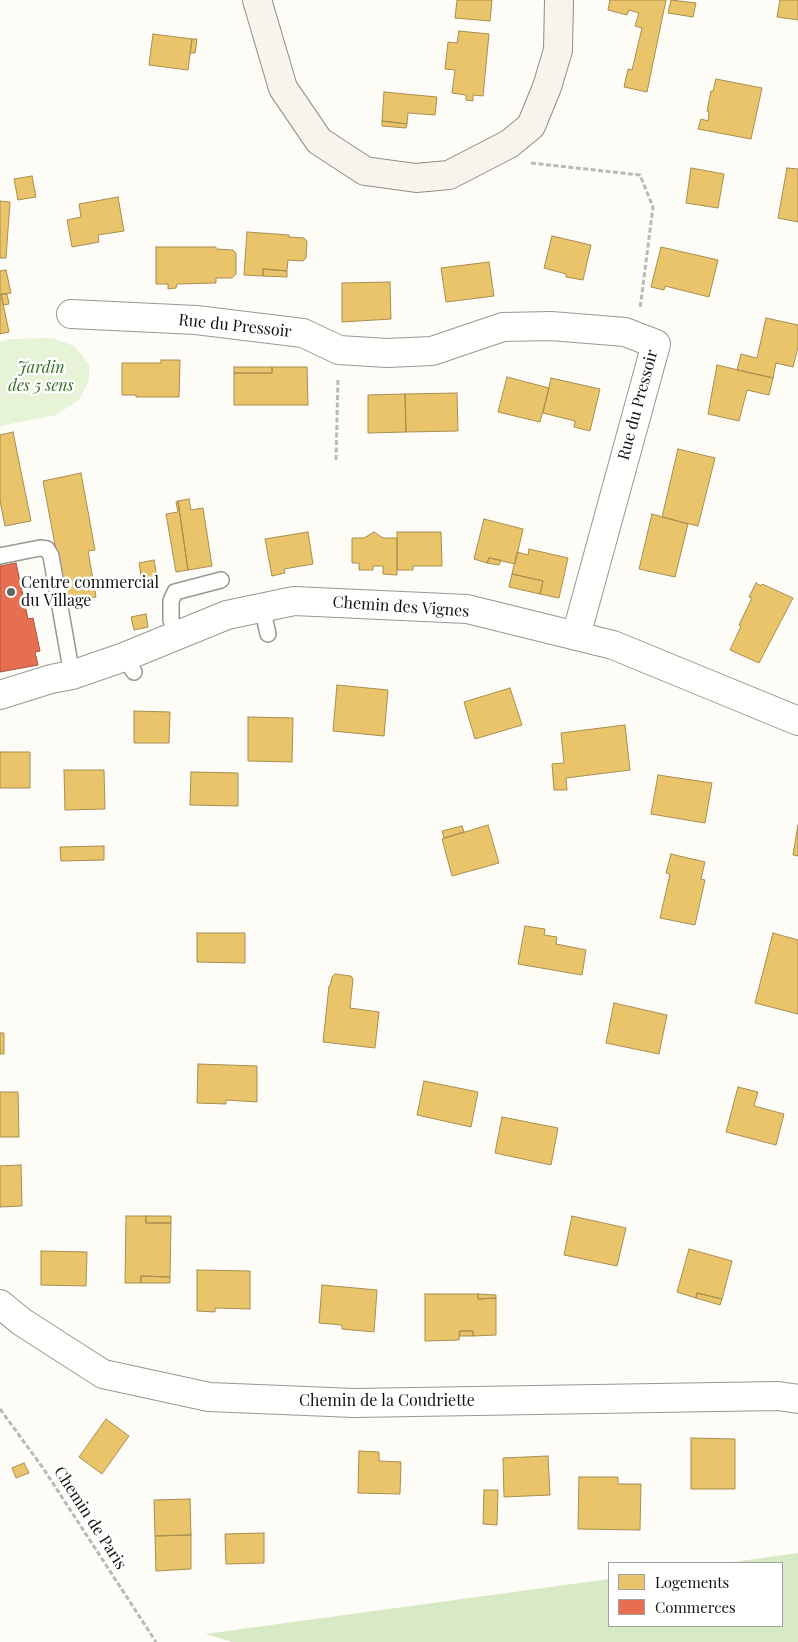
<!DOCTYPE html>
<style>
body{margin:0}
#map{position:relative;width:798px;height:1642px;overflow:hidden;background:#fdfcf7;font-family:"Playfair Display",serif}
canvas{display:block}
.legend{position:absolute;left:608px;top:1562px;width:175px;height:65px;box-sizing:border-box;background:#fff;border:1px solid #a0a0a0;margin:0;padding:6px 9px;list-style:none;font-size:15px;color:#111}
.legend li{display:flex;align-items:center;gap:10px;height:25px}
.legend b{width:25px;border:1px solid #a0a0a0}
</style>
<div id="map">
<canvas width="798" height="1642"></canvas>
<ul class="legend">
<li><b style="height:14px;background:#e9c46a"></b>Logements</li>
<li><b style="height:14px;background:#e76f51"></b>Commerces</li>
</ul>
</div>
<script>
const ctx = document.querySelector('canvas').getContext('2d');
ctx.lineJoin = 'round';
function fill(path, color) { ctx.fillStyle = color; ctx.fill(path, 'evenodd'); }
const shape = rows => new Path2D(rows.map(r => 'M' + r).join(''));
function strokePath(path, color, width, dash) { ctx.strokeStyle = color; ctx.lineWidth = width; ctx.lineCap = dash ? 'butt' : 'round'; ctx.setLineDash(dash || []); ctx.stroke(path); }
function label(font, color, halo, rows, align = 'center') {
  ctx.font = font + ' "Playfair Display",serif'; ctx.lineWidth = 5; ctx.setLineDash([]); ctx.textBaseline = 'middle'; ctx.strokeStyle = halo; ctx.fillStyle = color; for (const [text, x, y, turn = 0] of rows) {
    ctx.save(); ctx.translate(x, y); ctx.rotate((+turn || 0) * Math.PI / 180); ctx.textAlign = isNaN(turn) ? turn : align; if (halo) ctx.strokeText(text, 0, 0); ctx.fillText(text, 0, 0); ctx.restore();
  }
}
const green = shape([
 [52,338,74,346,89,364,89,381,79,400,56,415,0,426,0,342,12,339]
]);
const forest = shape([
 [798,1553,798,1642,233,1642,205,1634,609,1579,609,1626,782,1626,782,1563,726,1563]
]);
const homes = shape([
 [457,0,492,0,490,21,455,18,457,0],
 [610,0,666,0,647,92,624,87,628,69,632,70,642,28,635,26,639,13,629,10,627,15,608,10,610,0],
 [671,0,696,3,693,17,668,13,671,0],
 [780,0,798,0,798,20,777,17,780,0],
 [459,31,489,34,483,96,473,95,473,101,466,100,466,95,452,93,455,70,445,69,448,42,457,43,459,31],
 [153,34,192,39,188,70,149,65,153,34],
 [192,39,197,39,195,53,190,53,192,39],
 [716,79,762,88,751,139,698,129,701,119,708,121,709,112,707,111,711,91,713,91,716,79],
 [384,92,437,97,435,115,408,113,407,124,382,121,384,92],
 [382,121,407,124,406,128,382,126,382,121],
 [691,168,724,174,718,208,686,203,691,168],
 [787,168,798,169,798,222,778,218,787,168],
 [32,176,36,197,18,200,14,179,32,176],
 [118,197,124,231,98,235,99,242,72,247,67,220,81,217,79,204,118,197],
 [0,201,10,202,6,258,0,258,0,201],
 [247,232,289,235,289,237,304,238,307,241,306,258,303,261,288,260,287,271,263,269,263,276,244,275,247,232],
 [552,236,591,245,583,280,566,277,566,274,544,268,552,236],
 [156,247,216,247,216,249,233,250,236,253,236,274,232,278,216,278,216,283,177,284,176,288,168,289,168,284,156,284,156,247],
 [661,247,718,260,709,297,665,286,664,290,651,287,661,247],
 [489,262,494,296,446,302,441,268,489,262],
 [263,269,287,271,287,277,263,276,263,269],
 [6,270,11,293,1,294,9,332,0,334,0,271,6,270],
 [390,282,391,319,342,322,342,283,390,282],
 [1,294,7,294,9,304,3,305,1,294],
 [766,318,798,325,798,347,793,367,776,363,773,378,737,370,741,354,757,358,766,318],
 [161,360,180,360,179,397,136,397,136,395,122,395,122,363,161,363,161,360],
 [717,365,773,378,769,395,747,390,739,421,708,414,717,365],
 [234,367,272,367,272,373,234,373,234,367],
 [272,367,307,367,308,405,234,405,234,373,272,373,272,367],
 [507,377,549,388,540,422,498,412,507,377],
 [551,378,600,389,590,431,574,427,575,421,543,413,551,378],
 [457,393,458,431,406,432,405,394,457,393],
 [405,394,406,432,368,433,368,395,405,394],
 [13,432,31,521,5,526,0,501,0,435,13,432],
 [678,449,715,458,698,526,662,517,678,449],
 [81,473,95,550,88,551,96,597,66,603,43,481,81,473],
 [189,499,191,510,203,508,212,566,188,570,178,501,189,499],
 [178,501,188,570,176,572,166,514,178,512,176,502,178,501],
 [652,514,688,524,675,577,639,569,652,514],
 [484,519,523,529,515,564,489,558,487,563,474,559,484,519],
 [308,532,313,564,284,569,285,573,272,576,265,539,308,532],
 [374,532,383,538,397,538,397,575,383,574,383,566,373,566,373,570,359,570,359,563,352,563,352,538,364,538,374,532],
 [397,532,441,532,442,566,413,566,413,570,397,570,397,532],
 [529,549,568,558,559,598,540,594,543,581,512,574,517,552,528,555,529,549],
 [489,558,501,560,499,565,487,563,489,558],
 [154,560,158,584,143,587,139,563,154,560],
 [512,574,543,581,540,594,509,587,512,574],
 [756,583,761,586,762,584,793,598,759,663,730,650,741,626,739,625,752,598,749,597,756,583],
 [146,614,148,627,134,630,131,617,146,614],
 [337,685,388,690,384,736,333,731,337,685],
 [510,688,522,725,475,739,464,702,510,688],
 [134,711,170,712,169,743,134,743,134,711],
 [248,717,293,718,292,762,248,761,248,717],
 [625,725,630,770,566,778,567,790,554,790,552,764,564,763,561,733,625,725],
 [0,752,30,752,30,788,0,788,0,752],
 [64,770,104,770,105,809,65,810,64,770],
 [191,772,238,773,238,806,190,805,191,772],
 [658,775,712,783,705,823,651,814,658,775],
 [488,825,499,863,452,876,442,839,488,825],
 [798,825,798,856,793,855,798,825],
 [462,826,464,832,444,838,442,831,462,826],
 [104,846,104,860,61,861,60,847,104,846],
 [671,854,705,862,701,879,705,880,695,925,660,918,670,874,666,873,671,854],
 [525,926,545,929,544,935,557,937,556,944,586,950,582,975,518,964,525,926],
 [197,933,245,933,245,963,197,962,197,933],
 [773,933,798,940,798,1014,755,1003,773,933],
 [335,974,351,976,353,979,350,1008,379,1012,375,1048,323,1042,329,986,330,986,332,977,335,974],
 [614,1003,667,1015,659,1054,606,1043,614,1003],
 [0,1033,4,1033,4,1054,0,1054,0,1033],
 [198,1064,257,1066,257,1102,226,1100,226,1104,197,1103,198,1064],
 [424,1081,478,1092,471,1127,417,1115,424,1081],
 [738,1087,758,1092,754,1106,784,1114,776,1145,726,1132,738,1087],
 [0,1092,18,1092,19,1137,0,1137,0,1092],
 [502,1117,558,1128,551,1165,495,1153,502,1117],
 [21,1165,22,1206,0,1207,0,1166,21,1165],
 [126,1216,146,1216,146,1223,171,1223,170,1277,141,1276,141,1283,125,1283,126,1216],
 [146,1216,171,1216,171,1223,146,1223,146,1216],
 [572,1216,626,1228,617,1266,564,1255,572,1216],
 [689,1249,732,1261,722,1299,697,1293,696,1298,677,1292,689,1249],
 [41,1251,87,1252,86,1286,41,1285,41,1251],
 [197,1270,250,1271,250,1309,215,1308,215,1312,197,1311,197,1270],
 [141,1276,170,1277,170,1283,141,1283,141,1276],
 [322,1285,377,1290,374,1332,342,1329,342,1325,319,1323,322,1285],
 [697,1293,722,1299,720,1305,696,1298,697,1293],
 [425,1294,478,1294,478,1299,496,1298,496,1335,473,1336,473,1331,460,1331,459,1340,425,1341,425,1294],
 [478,1294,496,1295,496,1298,478,1299,478,1294],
 [460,1331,473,1331,473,1336,459,1336,460,1331],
 [106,1419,129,1436,102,1474,79,1457,106,1419],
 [691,1438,735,1439,735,1489,691,1489,691,1438],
 [359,1451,379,1452,379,1461,401,1462,400,1494,358,1493,359,1451],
 [548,1456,550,1495,504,1497,503,1458,548,1456],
 [24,1463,29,1473,16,1478,12,1468,24,1463],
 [579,1477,618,1477,618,1484,641,1484,640,1530,578,1529,579,1477],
 [484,1490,498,1490,497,1525,483,1524,484,1490],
 [190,1499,191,1535,155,1536,154,1500,190,1499],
 [264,1533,264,1563,226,1564,225,1534,264,1533],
 [191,1535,191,1569,156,1571,155,1536,191,1535]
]);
const shops = shape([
 [16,563,28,619,33,618,40,651,35,652,38,665,0,672,0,566,16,563]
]);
const path = shape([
 [531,163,640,175,653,207,640,309],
 [336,460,338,378],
 [0,1409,43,1468,156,1642]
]);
const lane = shape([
 [0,556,40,548,47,549,51,556,72,675],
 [262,607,268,634],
 [176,636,171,620,171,601,175,592,221,580],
 [124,657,134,672]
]);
const street = shape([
 [71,314,196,320,303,333,339,350,387,353,432,351,503,327,551,326,625,332,656,344,576,636],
 [0,695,51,679,72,675,124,657,227,615,294,601,467,609,613,645,798,721],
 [0,1304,22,1322,103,1374,209,1397,354,1403,778,1396,798,1399]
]);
const secondary = shape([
 [257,0,283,88,319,141,365,171,416,178,449,175,509,144,531,126,547,87,558,50,559,0]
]);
const markers = [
 [11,592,5,"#646362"]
];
const streetNames = [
 ["Rue du Pressoir",235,326,6],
 ["Rue du Pressoir",638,405,-75],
 ["Chemin des Vignes",401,607,4],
 ["Chemin de la Coudriette",387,1401],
 ["Chemin de Paris",90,1518,57]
];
const parkNames = [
 ["Jardin",41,368],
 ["des 5 sens",41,386]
];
const poiNames = [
 ["Centre commercial",21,583],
 ["du Village",21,601]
];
fill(green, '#e7f3d7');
fill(forest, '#d8eac5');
fill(homes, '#e9c46a');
strokePath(homes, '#a88e4f', 1);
fill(shops, '#e76f51');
strokePath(shops, '#a7533e', 1);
strokePath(lane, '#979795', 18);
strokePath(street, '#979795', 30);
strokePath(secondary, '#8e8d8b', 30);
strokePath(path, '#b9b9b8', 3, [5, 2.5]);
strokePath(lane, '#fffffe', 15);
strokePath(street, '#fffffe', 28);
strokePath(secondary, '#f6f4eb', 28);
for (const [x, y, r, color] of markers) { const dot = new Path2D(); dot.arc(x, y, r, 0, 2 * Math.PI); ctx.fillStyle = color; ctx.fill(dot); strokePath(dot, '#fff', 2); }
label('16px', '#111', '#fff', streetNames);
label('italic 16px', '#2f6b1f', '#fff', parkNames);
label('16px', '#111', '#fff', poiNames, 'left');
</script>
